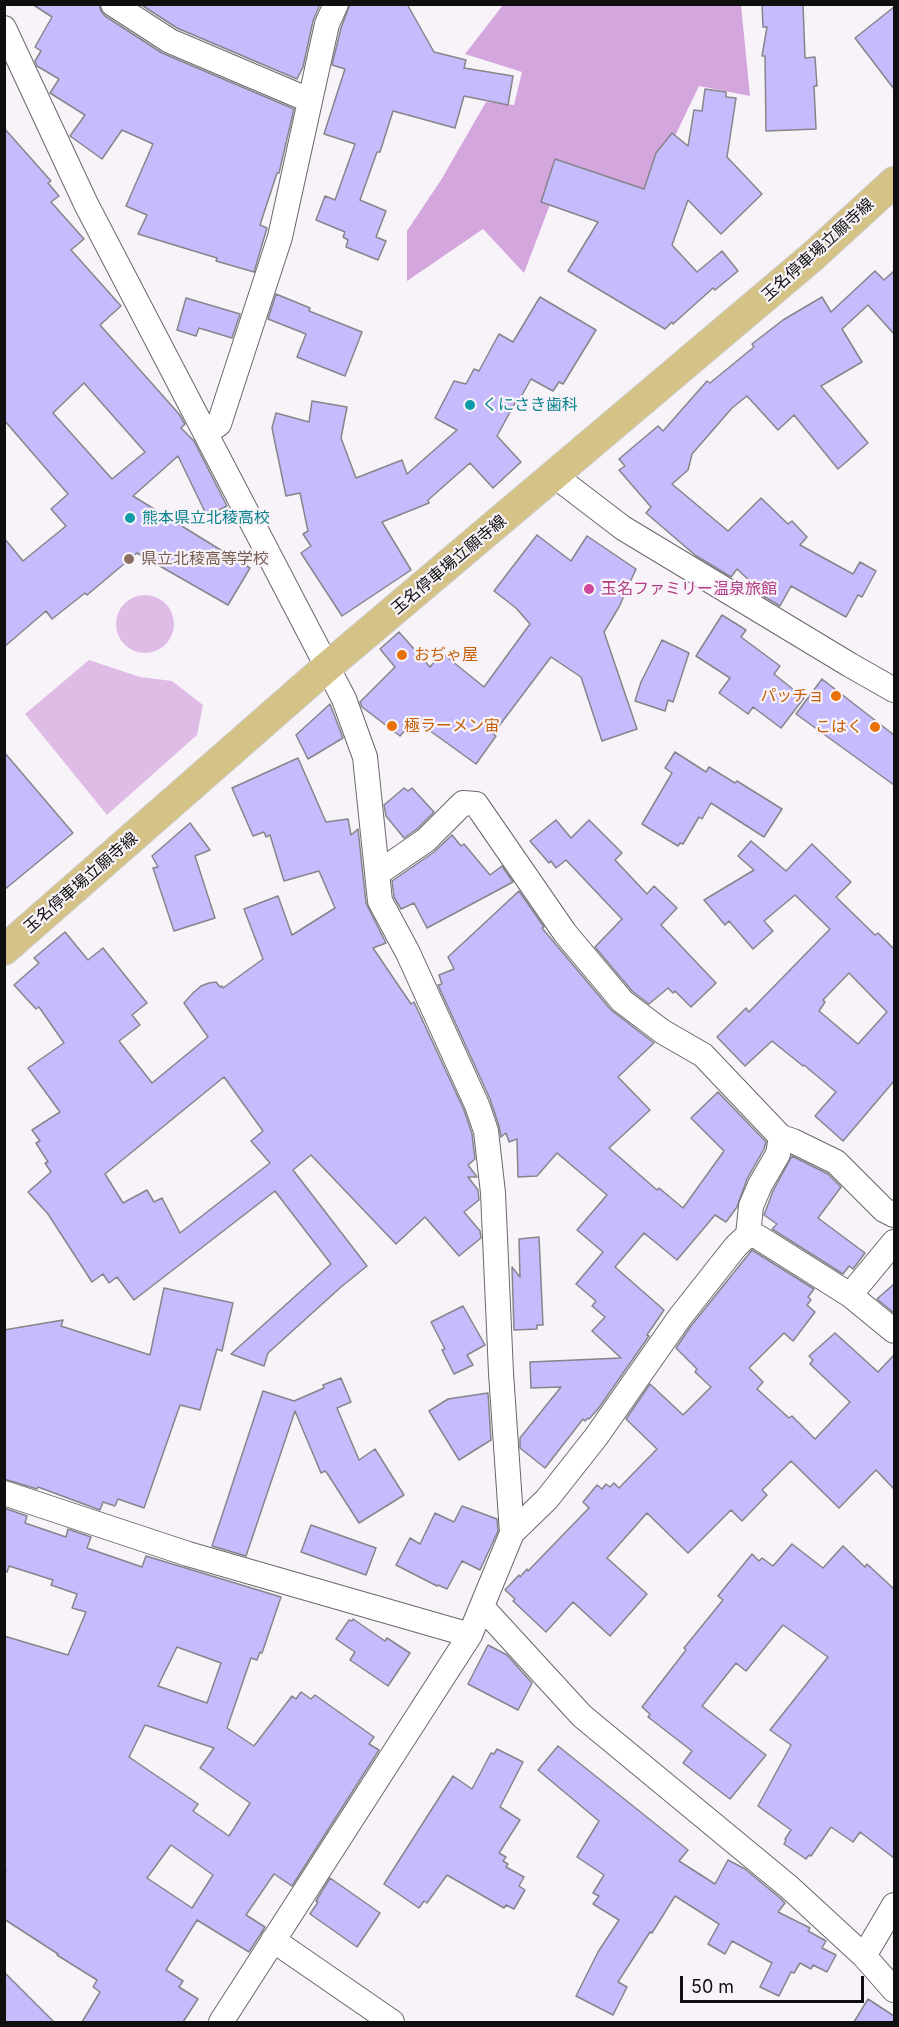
<!DOCTYPE html>
<meta charset="utf-8">
<style>
body{margin:0}
#map{position:relative;width:899px;height:2027px;overflow:hidden;background:#f7f3f8;font-family:Inter,sans-serif}
canvas{display:block}
.frame{position:absolute;inset:0;border:6px solid #100f10;pointer-events:none}
.scale{position:absolute;left:680px;top:1976px;width:184px;height:27px;box-sizing:border-box;border:3px solid #100f10;border-top:0;padding-left:8px;font-size:18px;line-height:21px;white-space:nowrap;color:#100f10;-webkit-text-stroke:4px #f7f3f8;paint-order:stroke}
</style>
<div id="map">
<canvas width="899" height="2027"></canvas>
<div class="frame"></div>
<div class="scale">50 m</div>
</div>
<script>
const ctx = document.querySelector('canvas').getContext('2d');
ctx.lineJoin = 'round';
function fill(path, color) { ctx.fillStyle = color; ctx.fill(path, 'evenodd'); }
const shape = rows => new Path2D(rows.map(r => 'M' + r).join(''));
function strokePath(path, color, width, dash) { ctx.strokeStyle = color; ctx.lineWidth = width; ctx.lineCap = dash ? 'butt' : 'round'; ctx.setLineDash(dash || []); ctx.stroke(path); }
function label(font, color, halo, rows, align = 'center') {
  ctx.font = font + ' Inter,"Noto Sans JP",sans-serif'; ctx.lineWidth = 4.5; ctx.setLineDash([]); ctx.textBaseline = 'middle'; ctx.strokeStyle = halo; ctx.fillStyle = color; for (const [text, x, y, turn = 0] of rows) {
    ctx.save(); ctx.translate(x, y); ctx.rotate((+turn || 0) * Math.PI / 180); ctx.textAlign = isNaN(turn) ? turn : align; if (halo) ctx.strokeText(text, 0, 0); ctx.fillText(text, 0, 0); ctx.restore();
  }
}
const green = shape([
 '116 624a29 29 0 1 1 58 0a29 29 0 1 1-58 0Z',
 [89,660,140,677,172,681,203,705,197,735,107,815,25,714]
]);
const forest = shape([
 [503,5,741,5,750,96,699,86,647,194,565,165,524,273,483,229,407,281,407,231,441,180,486,102,514,105,522,72,465,54]
]);
const building = shape([
 [32,4,99,4,101,11,105,16,162,53,294,109,279,173,277,173,260,225,267,228,254,272,216,261,217,258,138,234,147,215,126,206,153,144,122,130,102,159,70,136,85,115,50,93,59,79,37,66,35,61,41,51,35,47,52,17,32,4],
 [140,4,320,4,313,21,303,67,297,79,177,28,140,4],
 [350,4,407,4,434,52,466,60,464,68,513,76,508,105,464,96,455,128,393,111,380,152,377,152,360,200,386,211,376,237,386,241,378,260,346,247,348,240,343,237,345,232,316,220,325,196,335,200,355,144,324,134,345,69,332,65,341,28,350,4],
 [762,4,803,4,805,58,815,57,817,86,814,86,816,129,766,131,765,56,762,56,767,27,763,27,762,4],
 [894,7,894,89,855,38,894,7],
 [705,89,726,92,726,97,736,98,727,157,762,194,721,234,688,200,672,245,697,272,722,251,738,271,715,290,713,288,673,324,672,322,665,329,568,271,598,222,541,202,555,159,644,189,656,153,672,133,688,146,694,110,702,111,705,89],
 [4,128,51,181,48,183,59,196,51,202,84,239,71,250,121,306,100,325,179,414,185,424,181,428,194,441,227,506,207,516,178,456,133,496,250,568,228,605,137,553,87,595,85,593,52,619,46,611,4,647,4,538,23,561,66,526,51,509,68,494,4,420,4,128],
 [84,383,145,452,112,479,53,413,84,383],
 [875,271,884,280,894,271,894,334,868,305,842,329,862,362,821,386,868,443,838,469,794,415,778,430,747,396,732,408,692,454,688,470,672,484,728,531,761,498,788,524,792,521,807,537,800,545,853,574,860,562,876,571,862,597,858,595,846,617,791,586,780,606,763,596,764,594,737,569,731,577,695,555,646,513,651,507,619,470,625,466,619,459,658,426,663,431,707,381,710,383,754,347,752,344,783,320,822,297,831,312,875,271],
 [276,294,310,308,309,311,362,332,345,376,297,357,306,334,268,319,276,294],
 [540,297,596,330,563,384,559,382,553,391,531,379,517,404,515,403,497,436,521,462,493,488,470,463,428,500,429,503,382,522,411,570,342,616,301,553,311,546,303,534,308,531,300,493,286,496,272,428,276,413,309,422,312,401,347,407,341,438,356,478,402,460,407,474,457,430,435,418,454,381,466,384,474,369,479,371,499,334,513,342,540,297],
 [186,298,240,314,232,338,199,328,196,336,177,330,186,298],
 [537,535,571,561,587,536,636,569,619,607,604,632,637,729,602,741,581,677,551,657,493,734,496,736,476,764,415,720,400,736,362,707,360,702,395,667,380,649,399,632,430,667,442,653,484,687,530,624,516,608,494,591,537,535],
 [722,615,746,630,741,637,780,666,774,674,804,698,781,728,753,707,748,714,719,693,730,678,696,656,722,615],
 [662,640,689,653,673,702,668,700,665,711,635,701,641,682,662,640],
 [822,679,894,735,894,785,796,714,822,679],
 [330,704,343,738,308,759,296,735,330,704],
 [4,752,73,833,4,890,4,752],
 [675,752,706,772,709,767,735,783,737,781,782,809,764,837,711,803,702,819,699,817,683,844,680,843,678,846,642,824,672,773,665,768,675,752],
 [298,758,326,822,348,819,351,835,358,829,366,903,386,943,373,948,411,1004,414,1002,464,1110,472,1134,475,1159,468,1165,477,1177,468,1177,478,1190,479,1200,464,1212,480,1231,481,1238,459,1256,425,1217,396,1244,311,1155,293,1170,367,1266,341,1287,268,1353,264,1366,231,1354,331,1264,275,1191,134,1300,117,1277,109,1283,103,1274,92,1282,48,1214,28,1192,51,1172,45,1163,48,1162,36,1143,40,1141,32,1130,60,1112,28,1068,64,1043,39,1007,36,1009,14,985,39,963,34,958,65,932,88,960,103,948,147,1003,132,1015,140,1025,119,1041,152,1083,208,1037,184,1003,193,993,201,986,209,983,216,982,220,987,222,986,223,988,263,959,244,909,278,896,292,935,335,908,319,871,284,881,270,835,266,837,264,832,253,836,232,788,298,758],
 [224,1077,263,1131,251,1141,270,1163,180,1233,162,1198,154,1202,147,1190,123,1203,105,1174,224,1077],
 [404,788,408,791,412,788,434,812,417,829,404,838,386,816,384,805,404,788],
 [556,820,571,838,589,820,622,853,615,860,647,894,654,886,677,908,661,925,716,983,691,1007,675,991,673,993,668,988,649,1004,632,991,595,947,622,919,566,860,556,868,551,861,549,863,530,841,556,820],
 [190,823,210,850,195,856,215,918,174,931,153,868,158,867,152,856,190,823],
 [452,835,461,846,464,844,490,875,502,866,513,882,427,928,414,903,401,909,394,897,392,881,434,852,452,835],
 [751,841,786,871,812,844,851,882,836,897,875,935,878,933,894,949,894,1081,843,1141,815,1116,836,1092,804,1065,803,1066,772,1041,745,1066,717,1037,746,1008,749,1012,830,929,795,895,764,921,773,931,753,949,729,921,725,925,704,900,754,870,738,856,751,841],
 [849,973,887,1012,858,1044,819,1011,825,1002,823,1000,849,973],
 [519,891,544,927,542,928,611,1010,654,1043,618,1077,650,1110,609,1148,657,1190,659,1188,683,1208,724,1151,691,1118,718,1092,766,1142,764,1149,747,1179,737,1207,726,1222,715,1215,677,1260,644,1233,615,1267,664,1310,647,1335,649,1336,598,1409,589,1419,588,1418,585,1421,583,1419,545,1468,520,1448,520,1438,561,1387,531,1388,530,1362,621,1358,592,1331,605,1317,592,1306,596,1301,576,1284,603,1252,577,1230,607,1195,557,1153,537,1176,518,1177,517,1139,509,1142,506,1133,501,1137,499,1126,490,1099,438,985,442,984,439,975,454,969,448,957,519,891],
 [792,1156,828,1174,841,1187,818,1218,865,1253,853,1269,849,1266,843,1274,772,1229,777,1224,764,1215,773,1191,792,1156],
 [539,1237,543,1325,537,1325,537,1329,514,1330,512,1267,520,1277,519,1239,539,1237],
 [752,1250,814,1289,808,1297,811,1300,807,1305,815,1312,793,1341,784,1333,749,1368,763,1382,757,1389,789,1418,792,1416,815,1439,850,1402,810,1364,813,1360,809,1356,835,1333,878,1372,894,1355,894,1489,876,1470,839,1508,791,1461,762,1490,767,1495,742,1521,731,1510,688,1553,647,1513,607,1558,647,1594,610,1636,573,1602,546,1632,513,1601,515,1599,505,1590,519,1575,520,1577,527,1569,528,1571,589,1508,583,1502,597,1485,602,1489,606,1484,610,1487,614,1483,619,1488,657,1449,626,1419,650,1384,683,1415,711,1387,695,1372,697,1369,676,1348,691,1326,752,1250],
 [894,1284,894,1313,877,1299,894,1284],
 [164,1288,233,1303,222,1351,217,1349,200,1410,180,1405,144,1508,118,1499,115,1506,103,1502,100,1510,38,1487,37,1489,4,1479,4,1330,63,1320,61,1326,150,1355,164,1288],
 [463,1306,485,1345,467,1355,473,1365,454,1374,442,1350,445,1349,431,1322,463,1306],
 [341,1378,351,1402,337,1408,359,1460,375,1449,404,1495,359,1523,327,1473,325,1471,321,1473,295,1411,246,1556,212,1546,263,1391,294,1401,324,1388,323,1385,341,1378],
 [488,1393,491,1440,459,1460,429,1411,448,1399,488,1393],
 [462,1506,497,1519,498,1531,480,1570,462,1561,447,1589,438,1585,437,1586,396,1565,410,1538,420,1544,435,1513,454,1522,462,1506],
 [4,1508,27,1516,25,1523,66,1537,68,1529,91,1537,87,1548,142,1567,146,1556,281,1597,262,1653,260,1652,257,1660,251,1658,227,1728,254,1746,292,1696,296,1699,301,1692,311,1699,315,1695,374,1737,369,1744,379,1750,292,1886,274,1874,246,1915,265,1927,249,1952,197,1920,166,1970,183,1981,179,1987,198,1999,183,2022,82,2022,100,1992,93,1987,97,1980,57,1955,58,1954,4,1919,4,1874,6,1870,4,1869,4,1636,68,1655,86,1612,72,1608,77,1594,51,1585,53,1580,9,1566,7,1572,4,1571,4,1508],
 [177,1647,221,1663,207,1703,158,1686,177,1647],
 [145,1725,214,1748,200,1768,250,1803,229,1836,193,1811,198,1804,129,1757,145,1725],
 [171,1845,213,1875,192,1908,147,1878,171,1845],
 [311,1525,376,1548,366,1575,301,1552,311,1525],
 [792,1544,823,1568,843,1546,865,1567,867,1564,894,1589,894,1858,860,1832,853,1842,831,1827,811,1856,809,1855,806,1859,784,1844,786,1840,785,1839,791,1830,758,1806,791,1745,770,1730,828,1657,783,1625,746,1671,736,1663,702,1706,766,1755,730,1799,683,1763,692,1751,648,1717,650,1714,642,1707,686,1650,684,1648,723,1600,718,1596,752,1554,759,1561,762,1558,773,1566,792,1544],
 [353,1619,385,1641,387,1638,410,1653,388,1686,350,1660,355,1652,336,1639,349,1620,352,1621,353,1619],
 [488,1645,507,1655,532,1683,518,1710,468,1684,488,1645],
 [558,1746,688,1850,679,1861,715,1884,728,1860,745,1869,780,1898,785,1903,778,1912,810,1928,808,1931,826,1941,822,1948,836,1955,827,1972,813,1965,811,1969,800,1963,794,1973,791,1972,779,1996,760,1987,772,1963,732,1941,725,1954,708,1944,719,1924,675,1896,652,1933,650,1932,618,1982,627,1987,613,2015,576,1996,598,1952,619,1920,593,1904,599,1896,593,1893,604,1875,577,1857,599,1821,538,1770,558,1746],
 [497,1749,523,1762,500,1807,520,1820,499,1853,506,1857,503,1861,508,1864,506,1867,524,1877,519,1886,525,1890,514,1909,506,1905,504,1908,447,1875,427,1903,424,1901,419,1908,384,1884,453,1776,472,1789,491,1753,494,1754,497,1749],
 [330,1878,380,1913,357,1947,310,1914,318,1902,316,1901,330,1878],
 [4,1972,54,2022,4,2022,4,1972],
 [868,1999,894,2016,894,2022,854,2022,868,1999]
]);
const minor = shape([
 [113,4,170,41,309,100],
 [4,28,86,204,344,699,365,757,380,901,408,953,477,1105,486,1131,493,1193,501,1373,512,1533,470,1635,221,2022],
 [206,433,219,424,280,237,327,24,336,4],
 [555,476,623,528,850,665,894,690],
 [378,873,426,840,463,803,476,804,565,933,622,1001,663,1032,703,1055,781,1137,778,1154,760,1185,751,1206,748,1235,736,1246,680,1317,596,1437,547,1499,512,1533],
 [781,1137,793,1141,836,1162,884,1210,894,1215],
 [748,1235,758,1237,850,1295,894,1331],
 [850,1295,894,1242],
 [4,1493,188,1554,470,1635],
 [482,1607,582,1716,789,1887,864,1956,894,1990],
 [273,1940,392,2022],
 [864,1956,894,1905]
]);
const major = shape([
 [4,950,327,667,812,257,894,182]
]);
const markers = [
 [470,405,6,"#0f9aa8"],
 [130,518,6,"#0f9aa8"],
 [129,559,6,"#8d6e63"],
 [589,589,6,"#d1479c"],
 [402,655,6,"#e8710a"],
 [836,696,6,"#e8710a"],
 [392,726,6,"#e8710a"],
 [875,727,6,"#e8710a"]
];
const streetNames = [
 ["玉名停車場立願寺線",818,250,-42],
 ["玉名停車場立願寺線",449,565,-40],
 ["玉名停車場立願寺線",81,883,-41]
];
const cultureNames = [
 ["くにさき歯科",482,405],
 ["熊本県立北稜高校",142,518]
];
const educationNames = [
 ["県立北稜高等学校",141,559]
];
const hotelNames = [
 ["玉名ファミリー温泉旅館",601,589]
];
const foodNames = [
 ["おぢゃ屋",414,655],
 ["パッチョ",824,696,"right"],
 ["極ラーメン宙",404,726],
 ["こはく",863,727,"right"]
];
fill(green, '#debce6');
fill(forest, '#d3a6de');
fill(building, '#c6bbfd');
strokePath(building, '#86858b', 1.5);
strokePath(minor, '#6b676c', 26);
strokePath(major, '#cfcfcf', 32);
strokePath(minor, '#fff', 24);
strokePath(major, '#d4c287', 30);
for (const [x, y, r, color] of markers) { const dot = new Path2D(); dot.arc(x, y, r, 0, 2 * Math.PI); ctx.fillStyle = color; ctx.fill(dot); strokePath(dot, '#f7f3f8', 2); }
label('16px', '#100f10', '#f7f3f8', streetNames);
label('16px', '#0d838f', '#f7f3f8', cultureNames, 'left');
label('16px', '#785e54', '#f7f3f8', educationNames, 'left');
label('16px', '#b23c85', '#f7f3f8', hotelNames, 'left');
label('16px', '#c56008', '#f7f3f8', foodNames, 'left');
</script>
